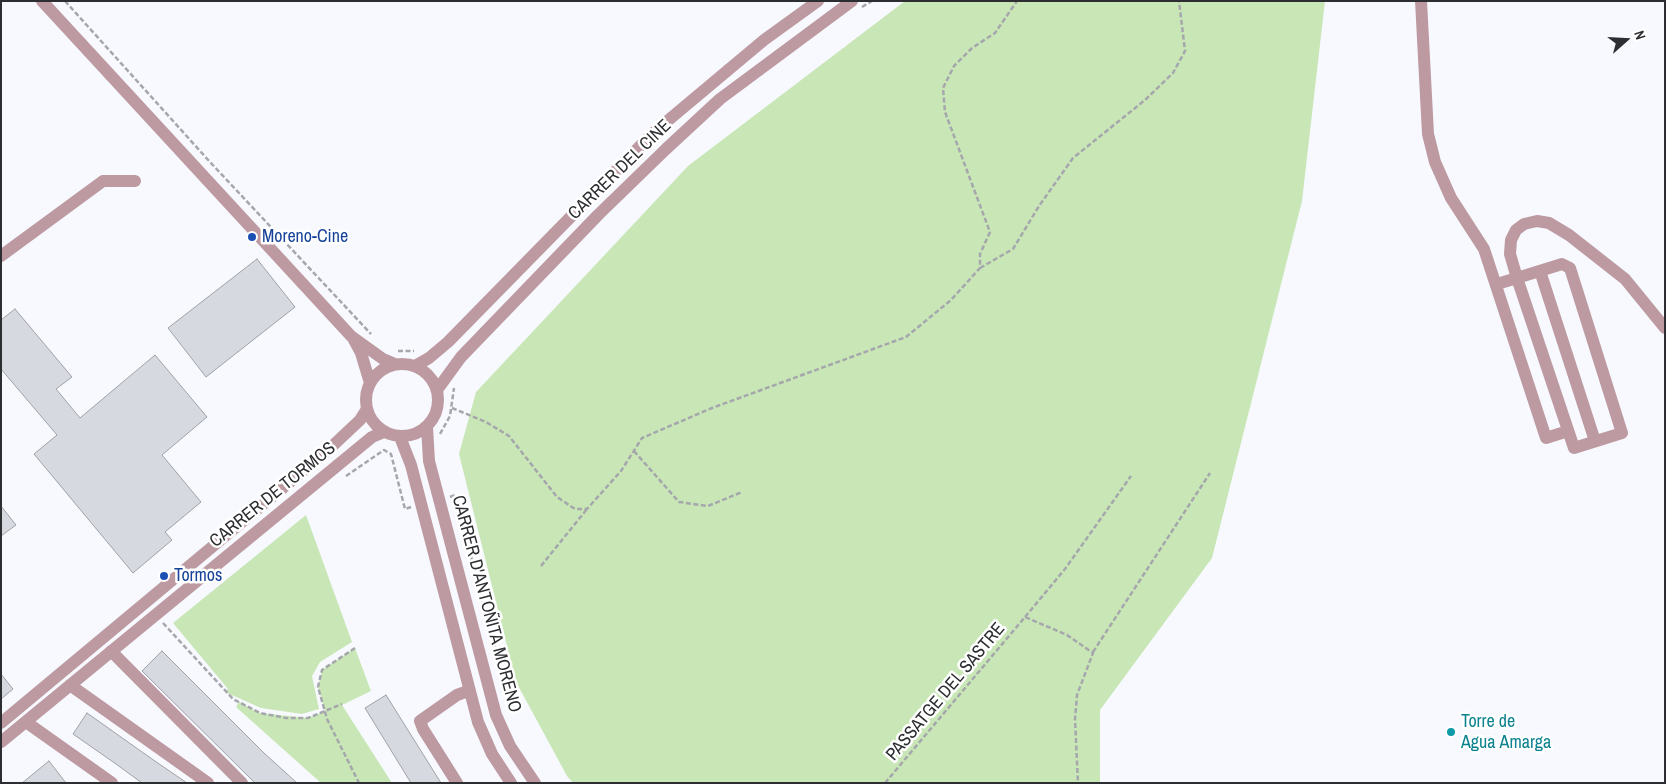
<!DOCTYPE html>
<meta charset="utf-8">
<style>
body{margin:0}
#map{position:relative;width:1666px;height:784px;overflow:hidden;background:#f7f9ff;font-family:"Archivo Narrow",sans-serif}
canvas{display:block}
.frame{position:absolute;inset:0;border:2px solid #2d2e31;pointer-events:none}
.north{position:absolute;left:1601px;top:15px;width:50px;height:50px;-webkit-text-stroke:4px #fff;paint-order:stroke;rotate:71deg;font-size:14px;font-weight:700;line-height:20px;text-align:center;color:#2d2e31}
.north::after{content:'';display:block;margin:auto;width:18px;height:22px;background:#2d2e31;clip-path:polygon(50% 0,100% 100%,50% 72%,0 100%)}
</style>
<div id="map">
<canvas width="1666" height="784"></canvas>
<div class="frame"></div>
<div class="north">N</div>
</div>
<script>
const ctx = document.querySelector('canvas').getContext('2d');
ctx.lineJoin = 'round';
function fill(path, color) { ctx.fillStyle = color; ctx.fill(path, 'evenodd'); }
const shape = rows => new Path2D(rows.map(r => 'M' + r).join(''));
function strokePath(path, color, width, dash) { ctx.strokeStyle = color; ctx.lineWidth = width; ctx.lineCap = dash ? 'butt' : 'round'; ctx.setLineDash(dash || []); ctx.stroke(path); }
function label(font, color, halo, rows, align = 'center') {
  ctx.font = font + ' "Archivo Narrow",sans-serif'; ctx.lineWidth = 5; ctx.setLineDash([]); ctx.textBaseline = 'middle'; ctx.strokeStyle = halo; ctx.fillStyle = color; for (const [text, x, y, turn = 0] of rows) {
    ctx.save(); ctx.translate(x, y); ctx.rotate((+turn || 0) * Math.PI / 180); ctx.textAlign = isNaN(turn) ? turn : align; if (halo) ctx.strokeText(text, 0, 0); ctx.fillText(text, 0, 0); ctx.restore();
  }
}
const green = shape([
 [905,1,1325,1,1302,201,1212,558,1100,710,1100,783,573,783,567,776,516,682,459,454,476,392,688,166],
 [306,515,352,642,320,662,312,676,319,709,302,714,261,708,225,692,228,689,173,623],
 [355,648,371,691,342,705,392,783,321,783,236,707,239,702,260,713,308,718,325,711,318,687,322,670]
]);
const building = shape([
 [257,259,295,307,206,377,168,328,257,259],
 [15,309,72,377,56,389,80,418,155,355,207,417,162,455,201,502,165,532,172,540,133,573,34,454,57,435,1,369,1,320,15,309],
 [1,506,16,525,1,536,1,506],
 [162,651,264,753,297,783,255,783,142,671,162,651],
 [1,674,13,689,1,699,1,674],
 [386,695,441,783,411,783,365,708,386,695],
 [87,713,152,759,187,783,142,783,116,764,73,734,87,713],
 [49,761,66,783,22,783,49,761]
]);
const path = shape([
 [65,1,210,162,371,334],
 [862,7,872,1],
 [980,268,1013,249,1039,206,1073,158,1145,100,1173,73,1185,51,1179,1],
 [398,351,414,351],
 [452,408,486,422,509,436,557,497,575,509,587,509,621,471,642,438,712,408,906,337,951,300,980,268,980,254,990,232,945,112,943,88,954,66,972,48,995,33,1017,1],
 [440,434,450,416,454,388],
 [634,451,679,502,708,506,742,492],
 [346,476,384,450,391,454,405,509,411,507],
 [450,497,455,495,511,710,508,711],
 [541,566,587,509],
 [1025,617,1065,569,1131,476],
 [163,623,233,699,260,713,286,718,308,718,342,704],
 [355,648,322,670,318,687,327,719,359,783],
 [1093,652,1210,473],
 [885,783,1025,617,1067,635,1093,653,1077,695,1075,719,1078,783]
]);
const minor = shape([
 [42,1,351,336,383,359,395,364],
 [1421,1,1428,134,1435,162,1451,198,1484,249,1546,438,1568,431],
 [1,256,103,181,135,181],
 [1540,271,1595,441],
 [1497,284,1517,278,1562,264,1570,268,1622,433,1574,448,1517,278,1510,254,1511,240,1516,230,1524,224,1537,221,1549,223,1569,235,1625,279,1665,328],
 [354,340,361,353,370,383],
 '366 400a36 36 0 1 1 72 0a36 36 0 1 1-72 0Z',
 [415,366,429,358,448,342,653,133,764,40,818,1],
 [437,390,461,357,598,215,666,149,720,99,852,1],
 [427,427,429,461,496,715,510,746,535,783],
 [400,437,411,465,478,722,492,754,511,783],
 [111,651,242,783],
 [70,685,208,783],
 [26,722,112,783],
 [1,723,326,452,360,420,367,409],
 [1,742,372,437,384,432],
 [457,783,423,729,420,721,457,695,468,691]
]);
const markers = [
 [252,237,5,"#1a4fb4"],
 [164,576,5,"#1a4fb4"],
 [1451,732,5,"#0f9aa8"]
];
const streetNames = [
 ["CARRER DEL CINE",620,170,-44],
 ["CARRER DE TORMOS",273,495,-39],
 ["CARRER D'ANTOÑITA MORENO",486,604,75],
 ["PASSATGE DEL SASTRE",946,692,-50]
];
const transitNames = [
 ["Moreno-Cine",262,237],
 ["Tormos",174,576]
];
const cultureNames = [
 ["Torre de",1461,722],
 ["Agua Amarga",1461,743]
];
fill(green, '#c9e7b6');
fill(building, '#d7d9e0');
strokePath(building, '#9fa1a8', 1);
strokePath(path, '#a5a7ac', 2.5, [5, 2.5]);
strokePath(minor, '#bd9aa1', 12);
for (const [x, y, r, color] of markers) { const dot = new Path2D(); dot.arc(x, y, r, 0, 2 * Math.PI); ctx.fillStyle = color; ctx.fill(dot); strokePath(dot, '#fff', 2); }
label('18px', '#2d2e31', '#fff', streetNames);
label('18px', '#164399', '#fff', transitNames, 'left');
label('18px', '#0d838f', '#fff', cultureNames, 'left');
</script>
